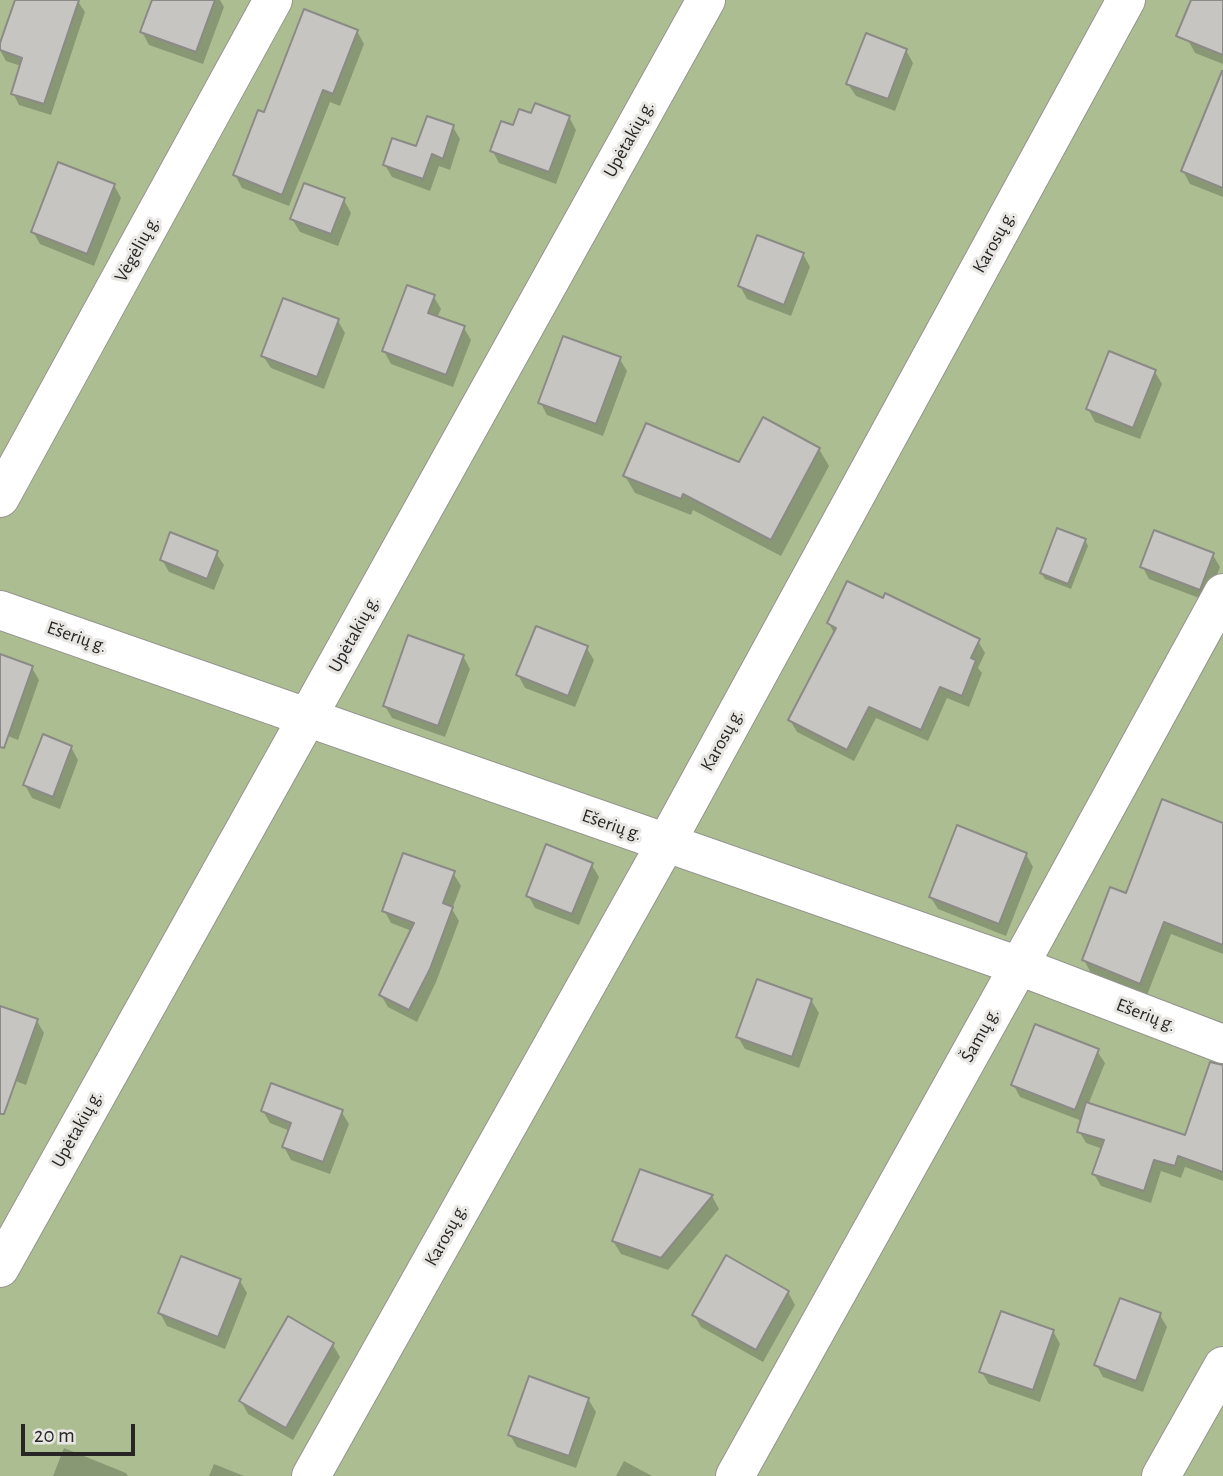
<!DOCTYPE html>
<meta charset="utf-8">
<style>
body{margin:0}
#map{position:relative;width:1223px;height:1476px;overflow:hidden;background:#e7e6e2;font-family:"Alegreya Sans",sans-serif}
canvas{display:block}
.scale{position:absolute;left:21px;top:1424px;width:114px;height:32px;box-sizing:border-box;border:4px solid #272625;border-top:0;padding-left:9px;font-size:21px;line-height:24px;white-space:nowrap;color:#272625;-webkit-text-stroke:5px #e7e6e2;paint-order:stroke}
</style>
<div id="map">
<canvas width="1223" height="1476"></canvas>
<div class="scale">20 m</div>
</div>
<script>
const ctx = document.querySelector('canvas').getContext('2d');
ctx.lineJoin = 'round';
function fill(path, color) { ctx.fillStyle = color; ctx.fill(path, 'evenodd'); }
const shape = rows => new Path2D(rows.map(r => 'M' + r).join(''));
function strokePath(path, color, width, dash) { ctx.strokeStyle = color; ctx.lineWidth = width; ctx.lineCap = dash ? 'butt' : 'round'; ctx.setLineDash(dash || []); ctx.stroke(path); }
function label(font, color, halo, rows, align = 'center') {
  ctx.font = font + ' "Alegreya Sans",sans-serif'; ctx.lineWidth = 6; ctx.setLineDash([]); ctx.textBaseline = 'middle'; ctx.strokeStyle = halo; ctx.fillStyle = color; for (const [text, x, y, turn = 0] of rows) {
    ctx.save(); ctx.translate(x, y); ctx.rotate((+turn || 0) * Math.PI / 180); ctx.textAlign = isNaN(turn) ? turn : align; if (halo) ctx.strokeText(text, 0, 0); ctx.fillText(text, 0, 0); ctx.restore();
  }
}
const green = shape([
 [0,0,1223,0,1223,1476,0,1476]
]);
const shadow = shape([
 [17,0,77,0,85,12,51,115,19,105,13,93,21,66,6,61,0,50],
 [154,0,220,0,224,7,203,64,149,45,142,32],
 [1201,0,1223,0,1223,64,1195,53,1188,40],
 [357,31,364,44,340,106,330,102,289,206,242,188,235,175,265,115],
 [906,50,913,63,895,111,856,96,848,84],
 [532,115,569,117,576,130,556,184,499,163,492,150,514,128],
 [453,127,460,139,450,170,439,166,430,191,392,177,385,165,417,149],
 [1223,129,1223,197,1190,184,1183,171],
 [114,185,121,198,94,266,40,244,33,232],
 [344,200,351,213,338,246,300,232,292,219],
 [803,254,810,267,791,316,747,299,740,286],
 [434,297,441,309,437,318,464,328,471,340,453,387,391,364,384,351],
 [338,321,345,333,324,389,271,368,263,356],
 [619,358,627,371,603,436,547,415,540,402],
 [1155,372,1162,384,1140,439,1095,422,1088,409],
 [819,449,829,466,781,556,693,510,691,515,635,493,625,476,740,464],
 [1085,540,1088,546,1071,589,1045,579,1041,573],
 [216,553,224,565,214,590,169,572,162,560],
 [1213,555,1220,567,1207,601,1149,579,1142,566],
 [829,623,978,641,985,653,978,668,982,673,969,707,947,698,928,741,876,718,854,761,797,732,790,720,834,633],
 [586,647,594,660,575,707,525,688,518,675],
 [0,656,32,668,39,680,18,740,0,733],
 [463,656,470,669,445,737,392,718,385,706],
 [71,747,78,760,60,809,32,798,25,785],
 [1223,828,1223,954,1171,934,1147,995,1091,973,1084,960,1127,896],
 [1026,854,1033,867,1006,936,938,909,930,896],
 [591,864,599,877,579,925,535,908,528,895],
 [453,873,461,886,452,909,459,921,436,982,417,1022,388,1007,381,995,412,931,391,923,384,910],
 [811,1000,819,1013,799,1068,745,1049,738,1037],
 [0,1007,37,1021,44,1033,26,1085,0,1075],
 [1097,1051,1105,1063,1088,1105,1186,1137,1223,1069,1223,1181,1185,1167,1181,1178,1161,1171,1151,1203,1101,1186,1094,1174,1103,1149,1086,1143,1079,1131,1082,1121,1020,1097,1013,1084],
 [263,1111,341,1111,349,1124,330,1174,291,1160,284,1147,290,1131,270,1123],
 [641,1171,712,1196,719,1209,668,1270,621,1254,613,1241],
 [240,1281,247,1293,225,1349,167,1326,160,1313],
 [788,1292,795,1305,763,1362,701,1327,694,1315],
 [1160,1315,1167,1327,1143,1392,1103,1377,1096,1364],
 [289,1319,333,1345,340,1357,293,1440,248,1414,241,1401],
 [1053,1331,1060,1344,1040,1402,989,1384,981,1371],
 [588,1399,596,1412,576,1468,517,1447,510,1435],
 [64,1448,126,1473,128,1476,53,1476],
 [624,1461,652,1476,616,1476],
 [214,1464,244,1476,209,1476]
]);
const building = shape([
 [15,0,79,0,44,104,11,94,22,58,0,50,0,43,15,0],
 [152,0,215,0,196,52,140,32,152,0],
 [1191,0,1223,0,1223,55,1176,36,1191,0],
 [304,9,358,30,333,94,323,90,282,195,233,175,258,110,264,112,304,9],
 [866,33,907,49,888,99,846,84,866,33],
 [1222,71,1223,71,1223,188,1181,171,1222,71],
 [535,103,570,116,549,172,490,151,501,121,513,125,519,109,531,113,535,103],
 [427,116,454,125,443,159,432,154,423,179,383,165,392,138,416,146,427,116],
 [58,162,115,184,87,254,31,232,58,162],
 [304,183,345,198,331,234,290,219,304,183],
 [757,235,804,253,784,305,738,286,757,235],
 [407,285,435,295,428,313,465,326,446,375,382,351,407,285],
 [283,298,339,319,317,377,261,356,283,298],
 [563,336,621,357,596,424,538,403,563,336],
 [1109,351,1156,370,1133,428,1086,409,1109,351],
 [763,417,820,448,771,540,683,494,681,499,623,476,646,423,739,462,763,417],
 [1057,528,1086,539,1068,584,1040,573,1057,528],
 [1154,530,1214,553,1200,590,1140,567,1154,530],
 [170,532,218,551,207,579,160,560,170,532],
 [847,581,883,598,885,593,980,639,971,658,976,660,962,696,940,687,921,730,869,707,847,750,788,720,836,628,827,623,847,581],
 [536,626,588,646,568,696,516,675,536,626],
 [408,635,464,655,438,726,383,706,408,635],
 [0,654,33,666,4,748,0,747,0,654],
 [43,734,72,746,53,797,23,785,43,734],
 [1162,799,1223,823,1223,945,1164,922,1140,984,1082,960,1110,887,1126,893,1162,799],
 [957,825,1027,853,999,924,929,897,957,825],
 [546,844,593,863,572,914,526,896,546,844],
 [403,853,455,871,443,903,453,907,430,969,409,1010,379,995,414,923,382,911,403,853],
 [757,979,812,999,792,1057,736,1037,757,979],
 [0,1006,38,1019,4,1114,0,1114,0,1006],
 [1035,1024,1099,1049,1075,1110,1011,1085,1035,1024],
 [1210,1062,1223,1065,1223,1172,1178,1156,1175,1166,1154,1160,1144,1191,1092,1174,1104,1140,1077,1132,1086,1102,1185,1135,1210,1062],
 [271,1083,343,1110,323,1162,282,1147,291,1123,261,1111,271,1083],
 [640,1169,713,1195,661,1258,612,1241,640,1169],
 [726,1255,789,1291,756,1350,692,1315,726,1255],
 [181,1256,241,1279,218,1337,158,1313,181,1256],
 [1120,1298,1161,1313,1136,1381,1094,1365,1120,1298],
 [1001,1311,1054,1330,1033,1390,979,1372,1001,1311],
 [288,1316,334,1343,286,1428,239,1401,288,1316],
 [529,1376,589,1398,569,1456,508,1435,529,1376]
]);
const street = shape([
 [0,498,273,0],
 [0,610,1019,966,1223,1044],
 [0,1268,307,718,706,0],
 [311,1476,666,843,1126,0],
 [735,1476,1019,966,1223,593],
 [1161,1476,1223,1366]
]);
const streetNames = [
 ["Upėtakių g.",629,139,-61],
 ["Karosų g.",994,242,-61],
 ["Vėgėlių g.",137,249,-61],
 ["Upėtakių g.",354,634,-61],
 ["Ešerių g.",77,637,19],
 ["Karosų g.",722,740,-61],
 ["Ešerių g.",612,825,19],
 ["Ešerių g.",1146,1015,21],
 ["Šamų g.",980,1035,-61],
 ["Upėtakių g.",77,1129,-61],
 ["Karosų g.",446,1235,-61]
];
fill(green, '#acbe91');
fill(shadow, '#0003');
fill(building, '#c6c5c1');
strokePath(building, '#8b8a86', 2);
strokePath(street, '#94938f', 40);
strokePath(street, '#fff', 38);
label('19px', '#272625', '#e7e6e2', streetNames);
</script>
